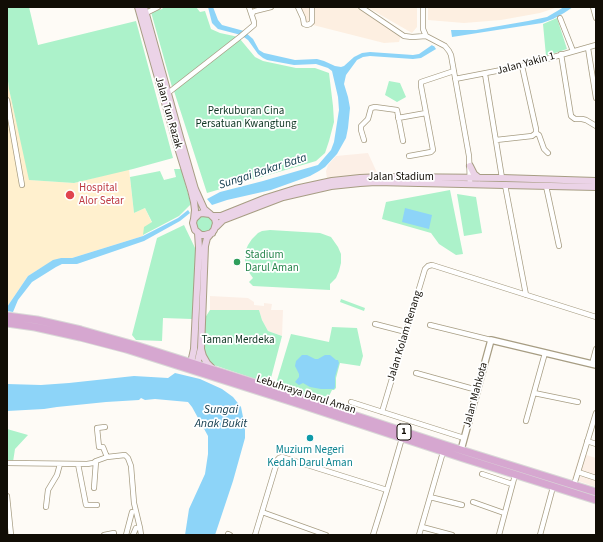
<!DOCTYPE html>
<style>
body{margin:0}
#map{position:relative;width:603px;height:542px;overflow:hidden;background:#fefbf6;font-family:"Source Sans 3",sans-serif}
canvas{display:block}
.frame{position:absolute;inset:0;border:8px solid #110d05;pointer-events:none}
</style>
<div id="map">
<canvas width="603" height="542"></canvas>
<div class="frame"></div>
</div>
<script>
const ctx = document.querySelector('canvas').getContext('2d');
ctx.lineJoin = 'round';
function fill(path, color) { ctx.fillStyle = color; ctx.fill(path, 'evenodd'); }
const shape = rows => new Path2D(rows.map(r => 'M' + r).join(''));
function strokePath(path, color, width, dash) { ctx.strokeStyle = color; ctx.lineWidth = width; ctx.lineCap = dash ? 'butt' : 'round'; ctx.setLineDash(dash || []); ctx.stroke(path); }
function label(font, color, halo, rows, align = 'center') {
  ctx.font = font + ' "Source Sans 3",sans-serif'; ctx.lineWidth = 3.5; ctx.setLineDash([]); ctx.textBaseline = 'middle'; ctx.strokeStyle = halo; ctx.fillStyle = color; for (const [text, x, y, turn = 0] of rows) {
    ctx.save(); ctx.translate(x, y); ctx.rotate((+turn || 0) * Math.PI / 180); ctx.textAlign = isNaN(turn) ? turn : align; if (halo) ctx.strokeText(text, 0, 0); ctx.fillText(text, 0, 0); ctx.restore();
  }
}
const commercial = shape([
 [368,153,379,177,362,175,341,177,327,179,326,171,328,165,336,156],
 [210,296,248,298,254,302,254,305,264,306,264,303,272,304,271,310,283,310,282,336,268,331,262,320,259,310,210,310],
 [580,453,596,458,596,487,572,479]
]);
const built = shape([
 [7,80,8,80,9,89,30,180,74,183,129,169,134,213,145,208,152,223,143,235,143,236,72,258,61,258,39,269,28,276,7,307]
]);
const education = shape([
 [299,7,311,7,311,20,307,24,305,23],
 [313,7,359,7,401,35,399,42,384,43,313,25],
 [367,7,417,7,417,27,412,33],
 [428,7,558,7,540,13,501,20,464,23,428,20]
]);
const green = shape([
 [7,7,29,7,38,45,136,21,173,158,133,169,74,183,29,180,9,89,7,73],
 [164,7,196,7,200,12,205,11,211,29,220,33,234,36,237,37,172,87,151,12,162,9],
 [557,18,567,49,546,56,543,24],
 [240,39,255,57,263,61,296,68,315,68,329,73,333,106,334,122,329,141,325,153,316,161,207,193,174,91],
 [389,81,400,83,406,97,397,102,385,95],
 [174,169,181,169,191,204,179,216,143,235,144,227,152,222,145,208,134,213,130,177,160,171,164,180,176,177],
 [450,190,463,254,456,255,439,244,431,233,382,219,386,202],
 [457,194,476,197,482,233,464,236],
 [200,215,211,217,214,225,209,233,207,233,198,231,195,223],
 [184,225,196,250,192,319,163,318,162,341,136,340,132,335,157,238],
 [270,230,320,233,331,237,338,247,341,254,341,263,339,271,336,278,330,284,330,290,253,286,249,282,253,278,248,271,245,263,245,252,248,245,252,239,258,233,262,231],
 [341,299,365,308,364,311,340,302],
 [210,310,259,310,262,320,268,331,282,336,271,378,266,380,261,381,211,364,203,350,203,321],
 [332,327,357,328,363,356,360,366,340,363,336,378,336,388,334,390,332,390,326,402,275,387,291,334,329,342],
 [7,429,28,435,15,449,13,462,7,461]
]);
const water = shape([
 [208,7,213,7,218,20,222,25,244,31,253,39,259,50,264,53,295,60,317,59,324,61,335,66,341,67,344,66,354,57,362,53,370,52,413,55,419,54,432,45,433,46,434,46,436,49,421,58,413,59,370,56,363,57,357,60,346,75,344,84,348,97,350,108,348,128,346,138,337,154,325,167,319,171,310,176,271,190,227,200,212,205,207,199,220,192,263,181,318,165,331,150,334,142,339,110,338,97,332,71,328,68,316,64,294,65,267,60,263,58,258,54,248,40,241,35,218,29,212,23],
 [564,7,573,7,564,13,553,19,542,23,452,37,451,30,476,30,528,21,547,17],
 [405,208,432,215,429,229,402,222],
 [188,210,190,213,180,221,144,241,77,264,62,264,56,267,32,282,18,300,13,312,7,311,7,307,28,276,53,260,61,258,72,258,143,236,178,218],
 [302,355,307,355,315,359,318,359,325,355,330,355,336,360,338,360,339,363,335,377,335,387,334,389,321,389,310,387,303,383,299,385,295,382,299,377,299,374,295,366,296,361],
 [175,373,200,379,222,389,233,397,241,407,245,427,245,438,233,481,215,535,185,535,189,509,205,474,208,454,208,436,192,407,188,402,155,399,145,400,141,398,139,400,106,402,57,407,44,409,7,411,7,384,41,385,69,383,134,376,168,378]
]);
const minor = shape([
 [298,7,303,18,304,24,307,25,310,24,312,22,312,7],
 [361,7,404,36,412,37,426,36,445,46,449,51,451,55,469,156,470,184],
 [423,7,423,29,426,36],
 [593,7,596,18],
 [146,13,158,7],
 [252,15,253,12,255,11,271,7],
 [560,18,573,51],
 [588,48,596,98],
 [561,54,571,116,575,119,582,119,586,120,596,126],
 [485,74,502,178],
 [455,79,522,66,596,45],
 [168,93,241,36,254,25,254,22,249,7],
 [7,100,22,185],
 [398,118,426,113],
 [536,133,539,135,544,149,548,153],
 [364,140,361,130,361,126,368,119,371,108,375,107,397,110,403,141],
 [496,140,532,136,536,133,536,129,522,66],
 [409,156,431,152,433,150,421,86,421,82,454,71],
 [505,185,526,295],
 [546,186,559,246],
 [375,324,406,332],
 [430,325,491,340],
 [592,364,596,349],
 [416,373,477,390],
 [534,393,578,402],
 [351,402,464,438],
 [382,412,425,269,428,266,432,265,596,317],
 [526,421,545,353],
 [105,427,97,428,99,447,103,447,107,457],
 [587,441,596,444],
 [7,463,87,464,93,463,96,461,107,457,125,455,128,458,131,466,134,503,140,528,141,535],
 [78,464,86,505,97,505],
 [578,472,596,478],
 [482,474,512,484],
 [574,485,596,413],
 [94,488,96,461],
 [7,496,11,535],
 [430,497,462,505],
 [473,502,504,513],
 [46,507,48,490,57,475,60,464],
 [262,512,326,535],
 [422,527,452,535],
 [228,534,230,535],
 [104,535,114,533],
 [126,535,132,512],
 [133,535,136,528,140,528],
 [255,535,278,459,279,458,282,457,387,490],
 [373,535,387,490,402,438],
 [419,535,443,452],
 [499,535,515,475],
 [540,535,553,487]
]);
const tertiary = shape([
 [461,450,491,340,596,365]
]);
const secondary = shape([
 [138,7,175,138,191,190,194,202,195,210,194,219],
 [144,7,180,137,195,189,204,209,210,214],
 [470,166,474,174,479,178],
 [213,216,221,216,266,198,295,189,332,181,360,178,383,177,502,178,596,181],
 [216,227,223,220,236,215,283,197,296,194,331,186,360,183,376,182,505,185,596,187],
 [201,349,203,356,207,363,213,369],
 [190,367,194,349,199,248,198,233],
 [196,369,201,348,205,246,207,238,214,230,216,223,215,219,210,214,202,213,199,214,194,219,193,223,195,230,201,235,205,235,212,233]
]);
const primary = shape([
 [7,316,37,320,81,330,138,346,271,388,445,445,596,492],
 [7,323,35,327,80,337,126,349,293,402,463,458,596,500]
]);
const markers = [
 [70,195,5,"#e0444e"],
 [237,262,4,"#2e9e5b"],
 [310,438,4,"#0f9aa8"]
];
const shields = [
 [404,432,14]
];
const shieldNames = [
 ["1",404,432]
];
const streetNames = [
 ["Jalan Yakin 1",526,64,-15],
 ["Jalan Tun Razak",168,113,74],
 ["Jalan Stadium",401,178],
 ["Jalan Kolam Renang",405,336,-73],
 ["Lebuhraya Darul Aman",306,395,18],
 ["Jalan Mahkota",476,395,-75]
];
const parkNames = [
 ["Perkuburan Cina",246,112],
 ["Persatuan Kwangtung",246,125],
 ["Taman Merdeka",238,341]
];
const healthNames = [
 ["Hospital",79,189],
 ["Alor Setar",79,202]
];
const leisureNames = [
 ["Stadium",245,256],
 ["Darul Aman",245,269]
];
const cultureNames = [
 ["Muzium Negeri",310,451],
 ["Kedah Darul Aman",310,464]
];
const waterNames = [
 ["Sungai Bakar Bata",263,172,-18],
 ["Sungai",221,410],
 ["Anak Bukit",221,424]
];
fill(commercial, '#fcefe6');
fill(built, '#fff0ce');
fill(education, '#fdefe1');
fill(green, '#acf2ca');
fill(water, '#8dd4f8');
strokePath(minor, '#a79d83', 6);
strokePath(tertiary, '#a79d83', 8);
strokePath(secondary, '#a79d83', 8);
strokePath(primary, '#d9d8d7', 9);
strokePath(minor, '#fff', 4.5);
strokePath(tertiary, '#fff', 5.5);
strokePath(secondary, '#ebd3e7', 6);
strokePath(primary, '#d6a7d0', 7);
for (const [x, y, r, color] of markers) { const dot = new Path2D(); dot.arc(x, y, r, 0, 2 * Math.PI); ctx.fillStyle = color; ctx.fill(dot); strokePath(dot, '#fff', 1.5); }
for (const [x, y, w] of shields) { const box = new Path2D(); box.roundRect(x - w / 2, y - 8, w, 16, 3); ctx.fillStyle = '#fff'; ctx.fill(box); strokePath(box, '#110d05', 1); }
label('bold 10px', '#110d05', null, shieldNames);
label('11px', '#110d05', '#fff', streetNames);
label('11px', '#0e3522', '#fff', parkNames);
label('11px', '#be3a42', '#fff', healthNames, 'left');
label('11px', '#27864d', '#fff', leisureNames, 'left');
label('11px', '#0d838f', '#fff', cultureNames);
label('italic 12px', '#0f394b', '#fff', waterNames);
</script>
